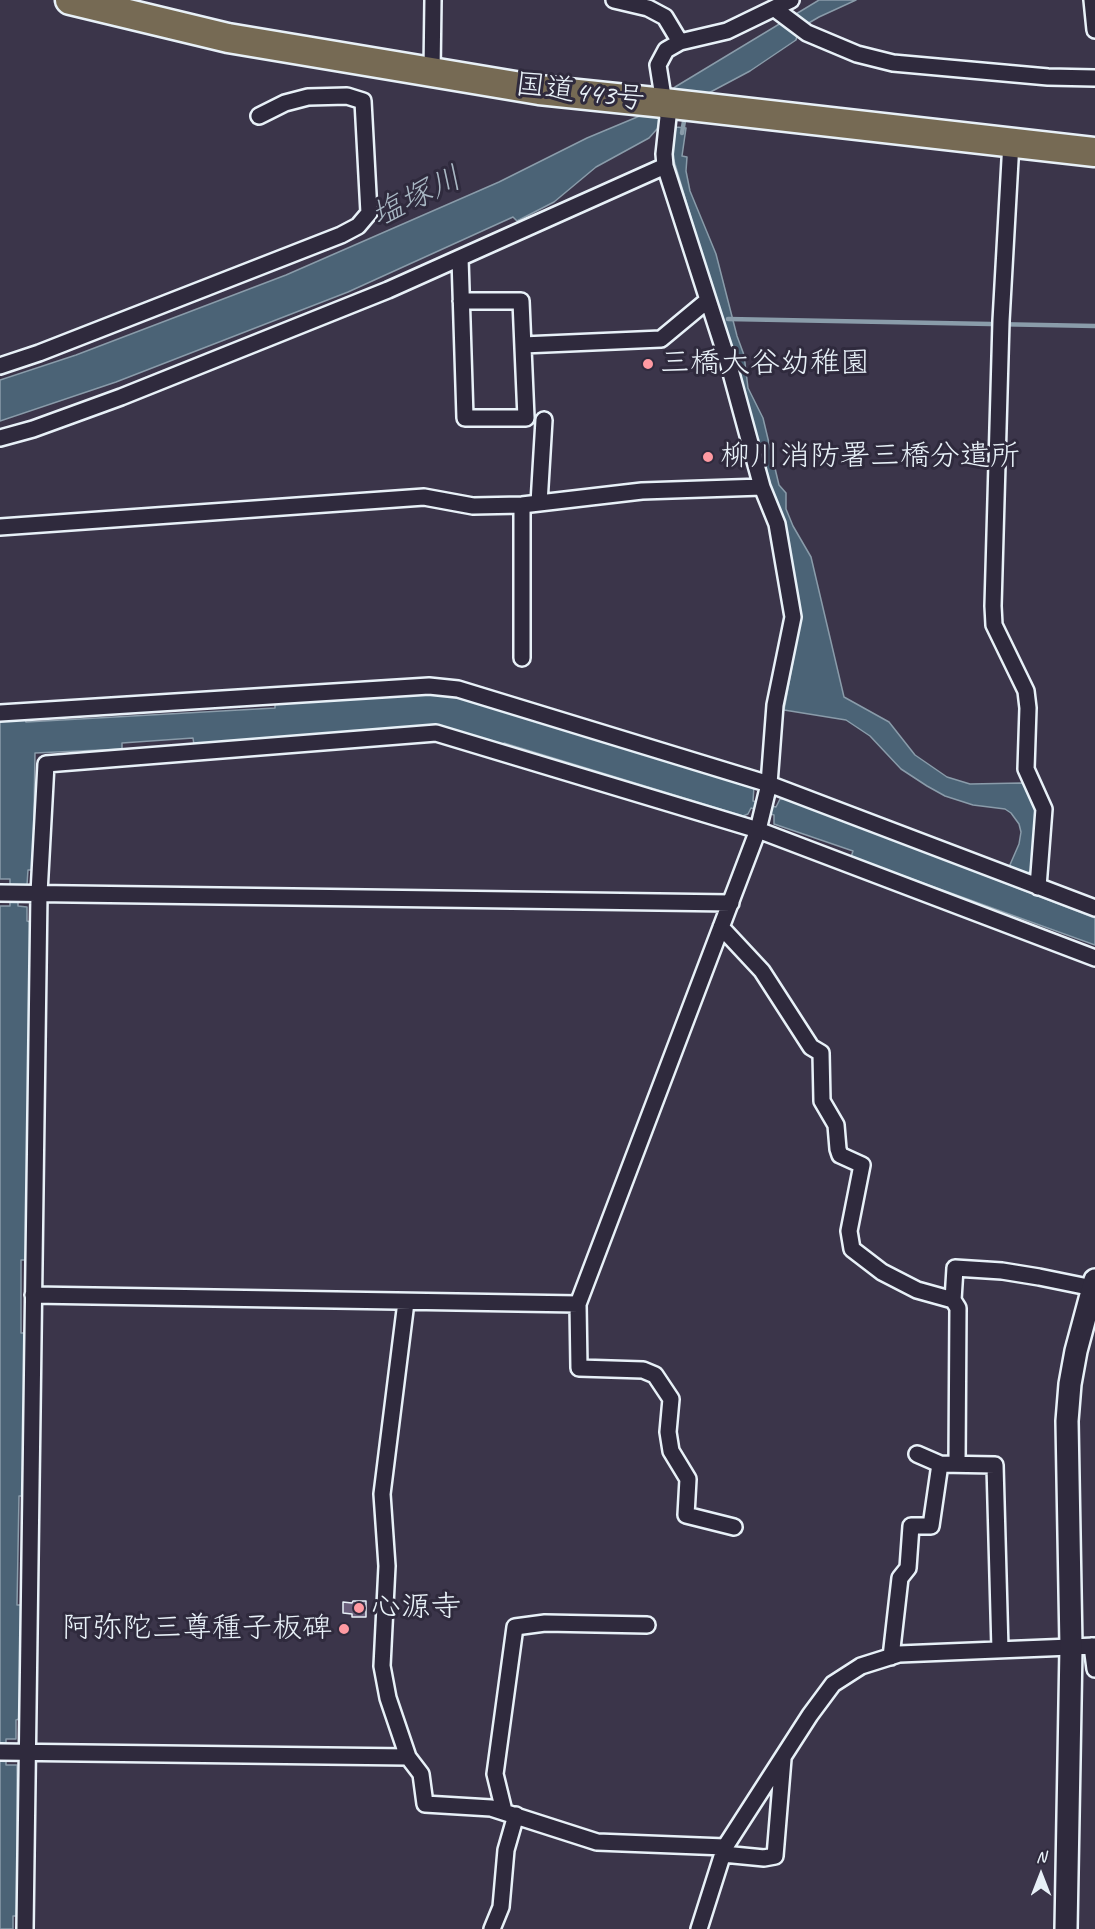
<!DOCTYPE html>
<meta charset="utf-8">
<style>
body{margin:0}
#map{position:relative;width:1095px;height:1929px;overflow:hidden;background:#3b354a;font-family:Caveat,sans-serif}
canvas{display:block}
.north{position:absolute;left:1011px;top:1845px;width:60px;height:60px;-webkit-text-stroke:4px #2f2a3d;paint-order:stroke;rotate:0deg;font-size:16px;font-weight:700;line-height:24px;text-align:center;color:#e8f1f8}
.north::after{content:'';display:block;margin:auto;width:21px;height:27px;background:#e8f1f8;clip-path:polygon(50% 0,100% 100%,50% 72%,0 100%)}
</style>
<div id="map">
<canvas width="1095" height="1929"></canvas>
<div class="north">N</div>
</div>
<script>
const ctx = document.querySelector('canvas').getContext('2d');
ctx.lineJoin = 'round';
function fill(path, color) { ctx.fillStyle = color; ctx.fill(path, 'evenodd'); }
const shape = rows => new Path2D(rows.map(r => 'M' + r).join(''));
function strokePath(path, color, width, dash) { ctx.strokeStyle = color; ctx.lineWidth = width; ctx.lineCap = dash ? 'butt' : 'round'; ctx.setLineDash(dash || []); ctx.stroke(path); }
function label(font, color, halo, rows, align = 'center') {
  ctx.font = font + ' Caveat,"Klee One",sans-serif'; ctx.lineWidth = 6; ctx.setLineDash([]); ctx.textBaseline = 'middle'; ctx.strokeStyle = halo; ctx.fillStyle = color; for (const [text, x, y, turn = 0] of rows) {
    ctx.save(); ctx.translate(x, y); ctx.rotate((+turn || 0) * Math.PI / 180); ctx.textAlign = isNaN(turn) ? turn : align; if (halo) ctx.strokeText(text, 0, 0); ctx.fillText(text, 0, 0); ctx.restore();
  }
}
const water = shape([
 [819,0,856,0,819,17,807,24,797,36,796,40,750,71,703,96,657,129,649,138,596,167,554,202,517,221,513,217,348,292,116,382,0,421,0,380,76,355,286,275,499,182,587,138,642,115,675,87,819,0],
 [676,127,686,128,682,156,687,157,686,171,690,191,716,254,737,336,744,355,748,388,763,418,779,485,786,493,786,509,793,526,811,557,844,697,889,722,915,755,947,777,970,784,1021,783,1028,786,1039,811,1036,868,1026,874,1009,867,1019,844,1021,832,1019,824,1011,813,1005,809,973,805,945,796,927,786,901,769,870,736,846,720,784,710,801,617,786,526,771,500,734,354,708,275,672,154,676,127],
 [431,692,450,695,754,787,753,801,776,807,780,799,788,799,1095,918,1095,945,851,857,853,851,774,824,774,815,751,808,748,814,743,816,504,743,502,748,437,728,194,745,193,738,122,743,122,749,35,753,33,870,28,870,27,885,18,885,18,906,27,907,27,921,31,922,26,1260,21,1260,21,1333,26,1333,23,1496,19,1496,17,1605,22,1605,19,1719,16,1720,16,1739,6,1739,6,1765,17,1765,17,1916,13,1916,13,1929,0,1929,0,906,10,906,10,879,0,879,0,720,25,719,26,722,275,708,275,702,431,692]
]);
const stream = shape([
 [682,133,685,115],
 [728,319,1095,326]
]);
const building = shape([
 [353,1601,366,1601,366,1617,352,1617,352,1614,343,1613,343,1602,352,1603,353,1601]
]);
const street = shape([
 [614,0,648,8,665,17,680,42],
 [1092,0,1095,30],
 [775,9,807,33,857,54,893,63,1048,77,1095,78],
 [432,72,433,0],
 [1011,142,1001,321,993,606,994,625,1026,691,1028,708,1026,769,1044,809,1038,887],
 [460,258,465,418,526,418,521,301,461,301],
 [523,345,661,339,708,300],
 [0,366,39,353,341,235,358,226,369,213,363,101,347,96,308,97,285,103,259,116],
 [0,438,33,429,121,397,388,290,665,166],
 [539,503,544,420],
 [522,505,522,658],
 [0,527,424,497,473,506,522,505,642,491,762,487],
 [0,713,429,686,458,689,769,784,1095,908],
 [0,893,731,903],
 [721,927,762,971,811,1047,821,1053,822,1101,836,1125,838,1149,840,1155,862,1165,849,1231,852,1249,882,1272,917,1290,953,1300,955,1268,1002,1271,1039,1277,1093,1288],
 [33,1295,578,1304,758,830,769,784,775,705,793,617,777,524,762,487,728,362,665,166,664,154,668,117,664,103,658,65,666,50,680,42,727,31,791,0],
 [953,1300,958,1308,957,1464],
 [406,1302,382,1494,387,1566,382,1666,388,1698,408,1757,421,1774,425,1804,491,1808,597,1842,725,1847],
 [578,1304,579,1368,643,1370,655,1375,671,1399,668,1432,671,1451,688,1479,686,1515,734,1527],
 [917,1454,940,1464,995,1465,1000,1650],
 [1092,1646,1095,1669],
 [891,1657,900,1578,908,1568,911,1526,931,1526,940,1464],
 [0,1752,408,1757],
 [504,1811,495,1774,515,1627,545,1623,647,1625],
 [723,1854,764,1858,775,1856,783,1759],
 [25,1929,39,893,46,764,436,733,758,830,1095,958],
 [492,1929,501,1907,506,1850,516,1815],
 [699,1929,725,1847,810,1715,833,1684,861,1666,899,1654,1095,1646]
]);
const secondary = shape([
 [1066,1929,1071,1647,1067,1421,1070,1384,1076,1351,1095,1280]
]);
const highway = shape([
 [70,0,228,38,539,90,664,103,1095,152]
]);
const markers = [
 [648,364,6,"#ff9aa2"],
 [708,457,6,"#ff9aa2"],
 [359,1608,6,"#ff9aa2"],
 [344,1629,6,"#ff9aa2"]
];
const streetNames = [
 ["国道443号",580,93,7]
];
const poiNames = [
 ["三橋大谷幼稚園",660,364],
 ["柳川消防署三橋分遣所",720,457],
 ["心源寺",371,1608],
 ["阿弥陀三尊種子板碑",332,1629,"right"]
];
const waterNames = [
 ["塩塚川",417,198,-26]
];
fill(water, '#4b6376');
strokePath(water, '#8a9caa', 1.5);
strokePath(stream, '#8a9caa', 4.5);
fill(building, '#6b5f7c');
strokePath(building, '#e8f1f8', 1.5);
strokePath(street, '#e8f1f8', 20);
strokePath(secondary, '#e8f1f8', 26);
strokePath(highway, '#e8f1f8', 33);
strokePath(street, '#2f2a3d', 15);
strokePath(secondary, '#2f2a3d', 21);
strokePath(highway, '#766a54', 28);
for (const [x, y, r, color] of markers) { const dot = new Path2D(); dot.arc(x, y, r, 0, 2 * Math.PI); ctx.fillStyle = color; ctx.fill(dot); strokePath(dot, '#2f2a3d', 2); }
label('30px', '#e8f1f8', '#2f2a3d', streetNames);
label('30px', '#e8f1f8', '#2f2a3d', poiNames, 'left');
label('italic 32px', '#a9b8c4', '#2f2a3d', waterNames);
</script>
